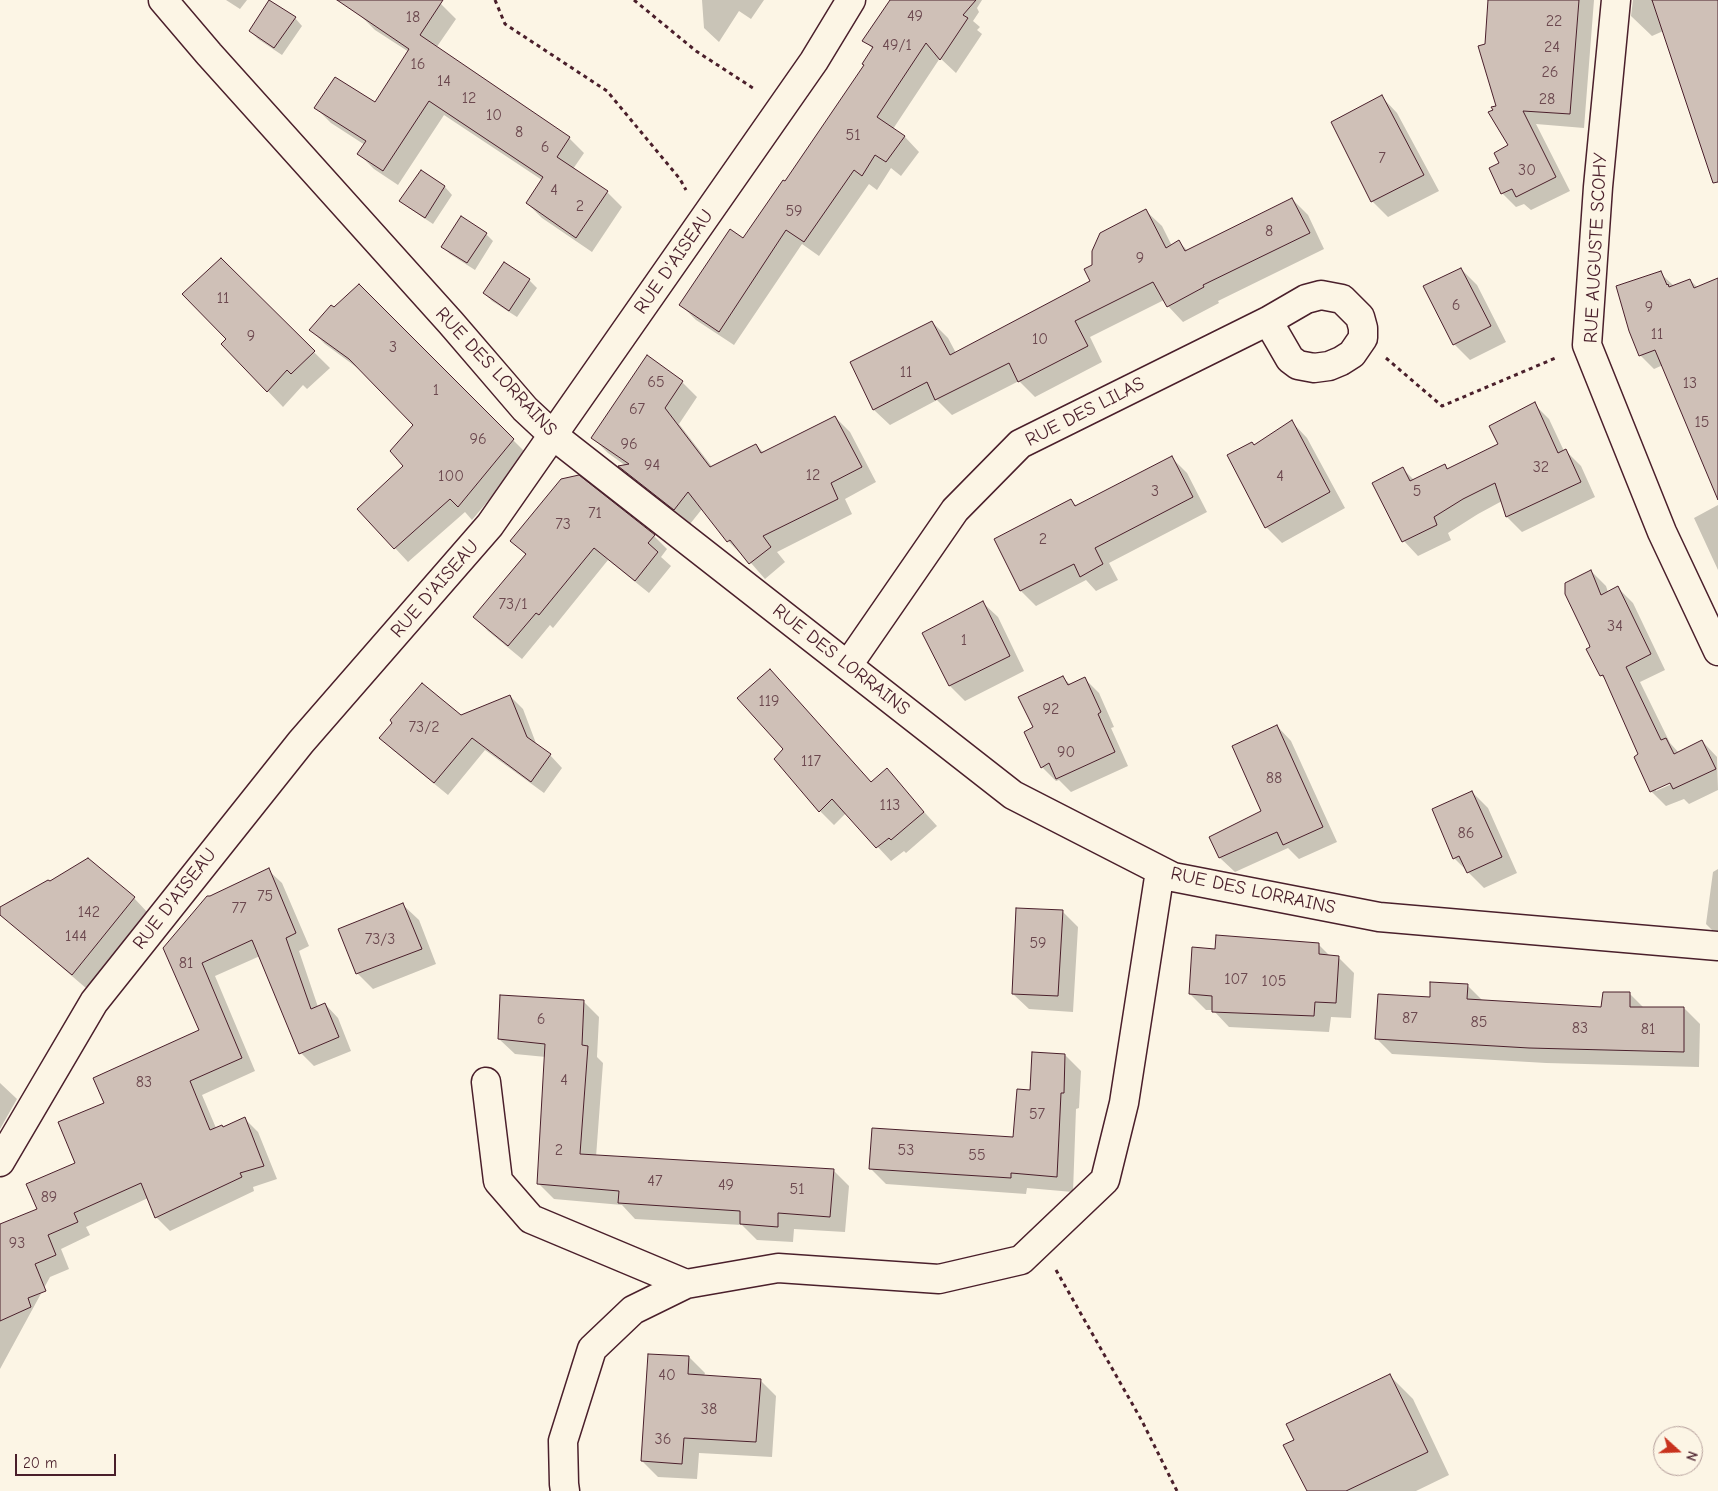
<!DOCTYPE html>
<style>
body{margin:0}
#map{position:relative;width:1718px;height:1491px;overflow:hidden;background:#fcf5e5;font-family:"Comic Neue",sans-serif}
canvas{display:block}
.north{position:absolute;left:1653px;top:1426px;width:50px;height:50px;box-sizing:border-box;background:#fcf5e5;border:1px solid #b59f9b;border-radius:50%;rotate:110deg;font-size:14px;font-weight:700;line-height:20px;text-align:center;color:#4a1f2b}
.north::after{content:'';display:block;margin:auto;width:18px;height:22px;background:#c8321e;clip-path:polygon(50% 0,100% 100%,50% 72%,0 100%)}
.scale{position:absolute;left:15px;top:1454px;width:101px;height:22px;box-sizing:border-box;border:2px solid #4a1f2b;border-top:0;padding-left:6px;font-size:15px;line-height:18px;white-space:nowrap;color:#4a1f2b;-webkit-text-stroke:4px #fcf5e5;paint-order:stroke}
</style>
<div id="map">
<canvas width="1718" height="1491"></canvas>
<div class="north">N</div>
<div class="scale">20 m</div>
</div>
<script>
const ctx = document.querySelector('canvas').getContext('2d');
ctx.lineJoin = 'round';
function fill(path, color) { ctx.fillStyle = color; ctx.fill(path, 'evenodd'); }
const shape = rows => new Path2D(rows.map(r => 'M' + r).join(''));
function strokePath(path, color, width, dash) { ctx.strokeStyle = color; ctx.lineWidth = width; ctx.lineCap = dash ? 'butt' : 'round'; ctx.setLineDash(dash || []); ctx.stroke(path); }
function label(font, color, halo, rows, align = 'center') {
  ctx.font = font + ' "Comic Neue",sans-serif'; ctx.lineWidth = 4.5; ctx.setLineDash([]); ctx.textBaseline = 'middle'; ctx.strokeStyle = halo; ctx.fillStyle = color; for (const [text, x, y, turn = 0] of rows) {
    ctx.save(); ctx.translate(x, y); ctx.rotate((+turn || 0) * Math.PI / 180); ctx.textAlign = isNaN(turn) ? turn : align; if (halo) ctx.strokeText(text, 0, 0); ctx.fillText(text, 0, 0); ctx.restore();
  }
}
const shadow = shape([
 [226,0,247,0,240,9],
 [370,0,435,0,441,4,456,19,436,48,569,138,584,153,573,169,607,192,622,207,592,252,542,218,527,203,542,180,444,115,398,185,374,169,359,154,365,145,331,123,316,108,375,104,409,52,375,30,360,15],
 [702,0,764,0,751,19,739,11,719,42,704,28],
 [891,0,982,0,977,8,979,12,973,21,980,27,977,30,982,34,956,73,940,58,893,129,905,137,919,152,901,176,891,168,877,190,869,184,819,256,802,244,734,345,696,320,681,305,743,240,786,183,865,65,873,49,864,40],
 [1489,0,1594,0,1584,128,1536,124,1570,191,1531,210,1524,204,1516,207,1502,193,1500,164,1510,146,1498,106,1486,44],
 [1633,0,1718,0,1718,179,1670,28,1652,36,1631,16],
 [295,18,302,26,282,55,258,39,250,31],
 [1382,97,1397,113,1439,191,1388,217,1372,201],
 [421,171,445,187,452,195,433,224,409,208,401,201],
 [1292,199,1308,215,1324,249,1218,301,1219,303,1183,322,1168,306,1164,300,1090,337,1102,362,1035,397,1019,381,952,415,937,400,890,425,874,410,851,363,932,322,948,338,956,353,1092,281,1094,266,1146,211,1162,226,1172,246,1179,242,1188,251],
 [486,234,493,241,475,270,450,254,443,247],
 [221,260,330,368,307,389,303,385,283,407,223,344,228,339],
 [505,263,529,280,537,288,517,317,492,301,484,293],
 [1461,269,1477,285,1506,342,1470,360,1454,344],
 [1660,273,1674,286,1690,280,1698,288,1718,279,1718,488,1663,365,1654,369,1640,355],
 [359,286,527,454,472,520,465,512,408,562,395,548,405,466,415,425,363,372,325,344,311,330],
 [682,382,697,397,679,424,713,468,756,445,764,453,835,417,850,432,876,482,845,499,852,514,777,552,785,562,765,579,744,555,743,556,728,541,702,509,690,524,635,481,620,467,626,466,608,453,593,438],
 [1534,404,1549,419,1564,451,1566,451,1581,466,1595,497,1522,532,1507,517,1502,501,1478,514,1448,533,1451,540,1418,556,1404,541,1374,483,1403,469,1415,481,1445,466,1448,469,1499,445],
 [1292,422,1307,438,1345,508,1282,543,1266,527,1255,446],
 [1172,458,1187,473,1207,512,1109,563,1118,580,1096,591,1086,580,1036,606,1021,591,996,540,1071,501,1077,506],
 [1718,505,1718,570,1694,518],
 [654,536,667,549,661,557,671,566,649,593,608,560,553,628,550,625,522,659,488,631,475,617,526,555,512,541],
 [1591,571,1606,586,1608,592,1618,588,1633,603,1665,670,1640,682,1670,743,1679,753,1702,741,1717,757,1718,790,1689,804,1684,799,1666,806,1651,791,1640,755,1607,681,1601,675,1591,648],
 [1675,779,1676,782,1656,791,1656,788],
 [983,603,998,617,1024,671,965,701,950,686,924,633],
 [770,670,872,783,886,770,937,826,906,853,904,851,891,861,846,813,834,825,820,811,785,749],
 [1063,678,1071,685,1085,679,1099,693,1114,727,1111,728,1128,766,1071,792,1059,780,1056,781,1042,767,1026,733,1034,728],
 [510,696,523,709,537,746,550,755,562,768,544,793,485,750,448,795,393,750,381,738,460,716],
 [1277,726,1291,741,1337,842,1299,859,1288,848,1235,872,1220,858,1210,838,1263,812],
 [1472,792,1488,808,1517,873,1484,888,1454,858,1433,810],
 [1718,869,1718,936,1706,924,1713,872],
 [268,870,282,883,309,946,299,951,318,1007,325,1004,338,1018,351,1051,314,1066,301,1053,260,956,215,976,255,1071,202,1095,216,1128,223,1128,245,1119,258,1132,277,1179,253,1187,254,1191,170,1231,156,1217,148,1198,86,1227,90,1235,61,1249,69,1269,50,1277,0,1369,0,1265,38,1210,76,1163,106,1104,200,1031,165,949,211,897],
 [134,898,148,913,87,989,0,914,0,909],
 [403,905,419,920,436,964,373,989,357,973],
 [1063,912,1078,927,1073,1012,1029,1009,1013,994],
 [1319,945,1330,956,1338,957,1354,973,1351,1018,1331,1017,1329,1032,1229,1027,1213,1010,1206,1010,1190,994,1216,950],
 [1467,985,1483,1001,1602,1008,1629,993,1644,1008,1684,1008,1700,1024,1699,1067,1546,1063,1392,1054,1377,1039,1431,998],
 [583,1001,599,1017,597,1057,603,1063,596,1157,833,1170,849,1186,845,1232,794,1229,793,1242,757,1240,742,1225,635,1219,622,1205,554,1199,538,1183,546,1057,515,1054,499,1039],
 [1065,1055,1081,1071,1079,1108,1076,1109,1073,1192,1027,1188,1026,1194,886,1184,870,1168,1014,1138,1031,1091],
 [0,1083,17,1099,0,1129],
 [689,1357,705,1373,704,1376,760,1380,776,1396,772,1457,699,1453,697,1479,658,1477,642,1461],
 [1390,1376,1413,1399,1449,1475,1416,1491,1308,1491,1295,1441]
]);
const building = shape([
 [269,0,296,17,274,48,249,31,269,0],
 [337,0,443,0,420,35,570,137,557,157,608,191,576,238,526,203,543,177,429,101,383,171,357,154,366,141,314,108,335,77,375,102,409,49,337,0],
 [890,0,976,0,963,15,968,18,940,60,926,43,877,117,905,136,886,162,875,155,862,176,854,170,804,242,786,230,719,332,679,305,730,229,743,238,783,180,785,181,864,65,862,64,873,47,862,41,890,0],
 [1488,0,1579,0,1570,114,1523,111,1556,177,1516,197,1512,189,1501,194,1489,168,1499,163,1494,153,1508,145,1488,112,1493,110,1491,107,1496,106,1478,46,1485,44,1488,0],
 [1652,0,1718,0,1718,182,1713,183,1652,0],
 [1382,95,1424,175,1371,202,1331,122,1382,95],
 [421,170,445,186,425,218,399,201,421,170],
 [1292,198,1310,233,1203,285,1204,287,1167,307,1153,282,1075,321,1088,346,1018,382,1009,363,935,400,927,382,873,410,850,362,932,321,950,355,1090,281,1084,269,1092,265,1092,251,1100,233,1146,209,1166,248,1179,240,1185,251,1292,198],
 [461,216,487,233,467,263,441,247,461,216],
 [221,258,315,351,291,374,287,370,267,392,221,344,226,339,182,294,221,258],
 [504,262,530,279,509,311,483,293,504,262],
 [1461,268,1491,326,1453,345,1423,286,1461,268],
 [1661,271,1667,285,1668,284,1669,287,1690,279,1694,288,1718,278,1718,500,1655,350,1639,356,1629,331,1616,286,1661,271],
 [359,284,514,439,458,507,450,499,394,549,357,509,403,466,390,451,413,425,349,359,309,330,331,305,334,307,359,284],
 [647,355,683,381,665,408,710,467,756,444,761,453,835,416,862,467,831,483,838,499,763,536,771,547,749,564,730,540,727,542,688,492,674,510,618,466,629,464,591,438,647,355],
 [1535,402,1558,453,1566,449,1581,482,1506,517,1495,483,1463,499,1434,517,1437,525,1402,542,1372,483,1403,467,1410,481,1445,464,1447,469,1498,444,1489,426,1535,402],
 [1292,420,1330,492,1265,528,1227,455,1252,442,1254,445,1292,420],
 [1172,456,1193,497,1095,548,1103,564,1080,577,1074,564,1020,591,994,539,1071,499,1075,506,1172,456],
 [579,475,655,535,648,543,658,552,635,581,594,548,539,615,536,613,508,646,473,617,526,554,510,541,561,479,579,475],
 [1591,570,1601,595,1618,586,1651,654,1626,667,1661,740,1666,738,1674,754,1702,740,1716,769,1673,789,1670,783,1650,792,1634,757,1638,754,1603,675,1600,676,1586,649,1590,647,1589,644,1565,594,1565,583,1591,570],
 [983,601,1010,656,949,686,922,633,983,601],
 [770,669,871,782,887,768,924,812,891,840,889,838,876,848,832,799,819,812,774,759,783,749,737,698,770,669],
 [1063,676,1068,685,1085,677,1101,712,1098,714,1115,752,1056,779,1049,763,1041,768,1024,732,1033,727,1018,697,1063,676],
 [422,683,461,715,510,695,527,737,551,754,531,782,472,738,434,783,379,738,392,723,390,720,422,683],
 [1277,725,1323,827,1283,845,1277,832,1219,858,1209,837,1261,811,1232,746,1277,725],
 [1472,791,1502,857,1467,873,1459,856,1453,859,1432,809,1472,791],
 [88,858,135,897,72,975,0,915,0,907,48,880,50,881,88,858],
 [269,868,296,933,286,938,311,1009,325,1003,339,1037,299,1054,252,940,202,963,242,1058,190,1081,210,1130,222,1125,223,1127,245,1117,264,1166,240,1173,242,1177,155,1218,141,1183,74,1213,78,1222,48,1235,56,1255,35,1264,46,1291,28,1298,31,1307,0,1321,0,1224,37,1209,26,1184,75,1163,58,1122,104,1103,93,1078,199,1030,163,948,207,896,210,896,269,868],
 [403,903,422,949,356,974,338,929,403,903],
 [1016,908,1063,910,1058,996,1012,994,1016,908],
 [1216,935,1319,943,1319,954,1339,956,1336,1003,1315,1002,1314,1016,1212,1012,1212,996,1189,994,1192,947,1215,949,1216,935],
 [1430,982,1468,984,1467,999,1601,1007,1603,992,1630,992,1630,1007,1684,1007,1684,1052,1529,1048,1375,1039,1378,994,1430,997,1430,982],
 [500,995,584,1000,582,1045,588,1046,580,1154,834,1169,830,1217,778,1213,778,1227,740,1224,740,1211,618,1203,619,1191,537,1184,545,1044,498,1039,500,995],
 [1032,1052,1065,1054,1064,1093,1061,1093,1057,1177,1011,1173,1011,1178,869,1169,872,1128,1013,1137,1017,1089,1030,1090,1032,1052],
 [648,1354,689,1356,688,1374,761,1379,756,1442,684,1438,682,1464,641,1461,648,1354],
 [1390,1374,1428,1452,1346,1491,1307,1491,1283,1445,1294,1440,1286,1424,1390,1374]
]);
const path = shape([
 [495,0,505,24,607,91,680,179,686,190],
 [634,0,696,51,756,90],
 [1386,358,1442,406,1558,357],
 [1056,1270,1142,1421,1177,1491]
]);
const minor = shape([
 [163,0,209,54,451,323,525,409,554,436,1013,795,1173,877,1379,917,1718,946],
 [1616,0,1598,187,1587,345,1662,532,1718,651],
 [848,665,955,510,1020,444,1268,321,1306,299,1321,295,1342,299,1360,317,1363,328,1363,338,1352,354,1341,361,1329,366,1314,368,1298,365,1290,359,1268,321],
 [486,1082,498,1181,531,1219,686,1284],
 [0,1162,94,1002,301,742,490,525,814,61,851,0],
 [565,1491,564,1484,563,1441,592,1349,633,1310,686,1284,778,1268,939,1279,1021,1260,1105,1180,1124,1103,1160,871]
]);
const numberNames = [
 ["49",915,16],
 ["18",413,17],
 ["22",1554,21],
 ["49/1",897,45],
 ["24",1552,47],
 ["16",418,64],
 ["26",1550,72],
 ["14",444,81],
 ["12",469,98],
 ["28",1547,99],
 ["10",494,115],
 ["8",519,132],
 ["51",853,135],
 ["6",545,147],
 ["7",1382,158],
 ["30",1527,170],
 ["4",554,190],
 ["2",580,206],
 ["59",794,211],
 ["8",1269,231],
 ["9",1140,258],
 ["11",223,298],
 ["6",1456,305],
 ["9",1649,307],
 ["11",1657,334],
 ["9",251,336],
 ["10",1040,339],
 ["3",393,347],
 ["11",906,372],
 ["65",656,382],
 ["13",1690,383],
 ["1",436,390],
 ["67",637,409],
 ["15",1702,422],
 ["96",478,439],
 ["96",629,444],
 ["94",652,465],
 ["32",1541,467],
 ["12",813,475],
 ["100",451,476],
 ["4",1280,476],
 ["3",1155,491],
 ["5",1417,491],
 ["71",595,513],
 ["73",563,524],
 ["2",1043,539],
 ["73/1",513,604],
 ["34",1615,626],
 ["1",964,640],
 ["119",769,701],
 ["92",1051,709],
 ["73/2",424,727],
 ["90",1066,752],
 ["117",811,761],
 ["88",1274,778],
 ["113",890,805],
 ["86",1466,833],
 ["75",265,896],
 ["77",239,908],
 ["142",89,912],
 ["144",76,936],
 ["73/3",380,939],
 ["59",1038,943],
 ["81",186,963],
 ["107",1236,979],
 ["105",1274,981],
 ["87",1410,1018],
 ["6",541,1019],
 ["85",1479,1022],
 ["83",1580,1028],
 ["81",1648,1029],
 ["4",564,1080],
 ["83",144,1082],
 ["57",1037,1114],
 ["2",559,1150],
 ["53",906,1150],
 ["55",977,1155],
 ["47",655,1181],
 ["49",726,1185],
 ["51",797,1189],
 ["89",49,1197],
 ["93",17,1243],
 ["40",667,1375],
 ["38",709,1409],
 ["36",663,1439]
];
const streetNames = [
 ["RUE AUGUSTE SCOHY",1596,248,-87],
 ["RUE D'AISEAU",674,262,-55],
 ["RUE DES LORRAINS",496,372,47],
 ["RUE DES LILAS",1085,412,-27],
 ["RUE D'AISEAU",435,589,-49],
 ["RUE DES LORRAINS",841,660,38],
 ["RUE DES LORRAINS",1253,891,12],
 ["RUE D'AISEAU",175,899,-52]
];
fill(shadow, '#0003');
fill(building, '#cfc0b7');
strokePath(building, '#4a1f2b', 1);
strokePath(minor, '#4a1f2b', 31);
strokePath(path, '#4a1f2b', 3, [4, 4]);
strokePath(minor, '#fcf5e5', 28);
label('16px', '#6b474e', null, numberNames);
label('19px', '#4a1f2b', '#fcf5e5', streetNames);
</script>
